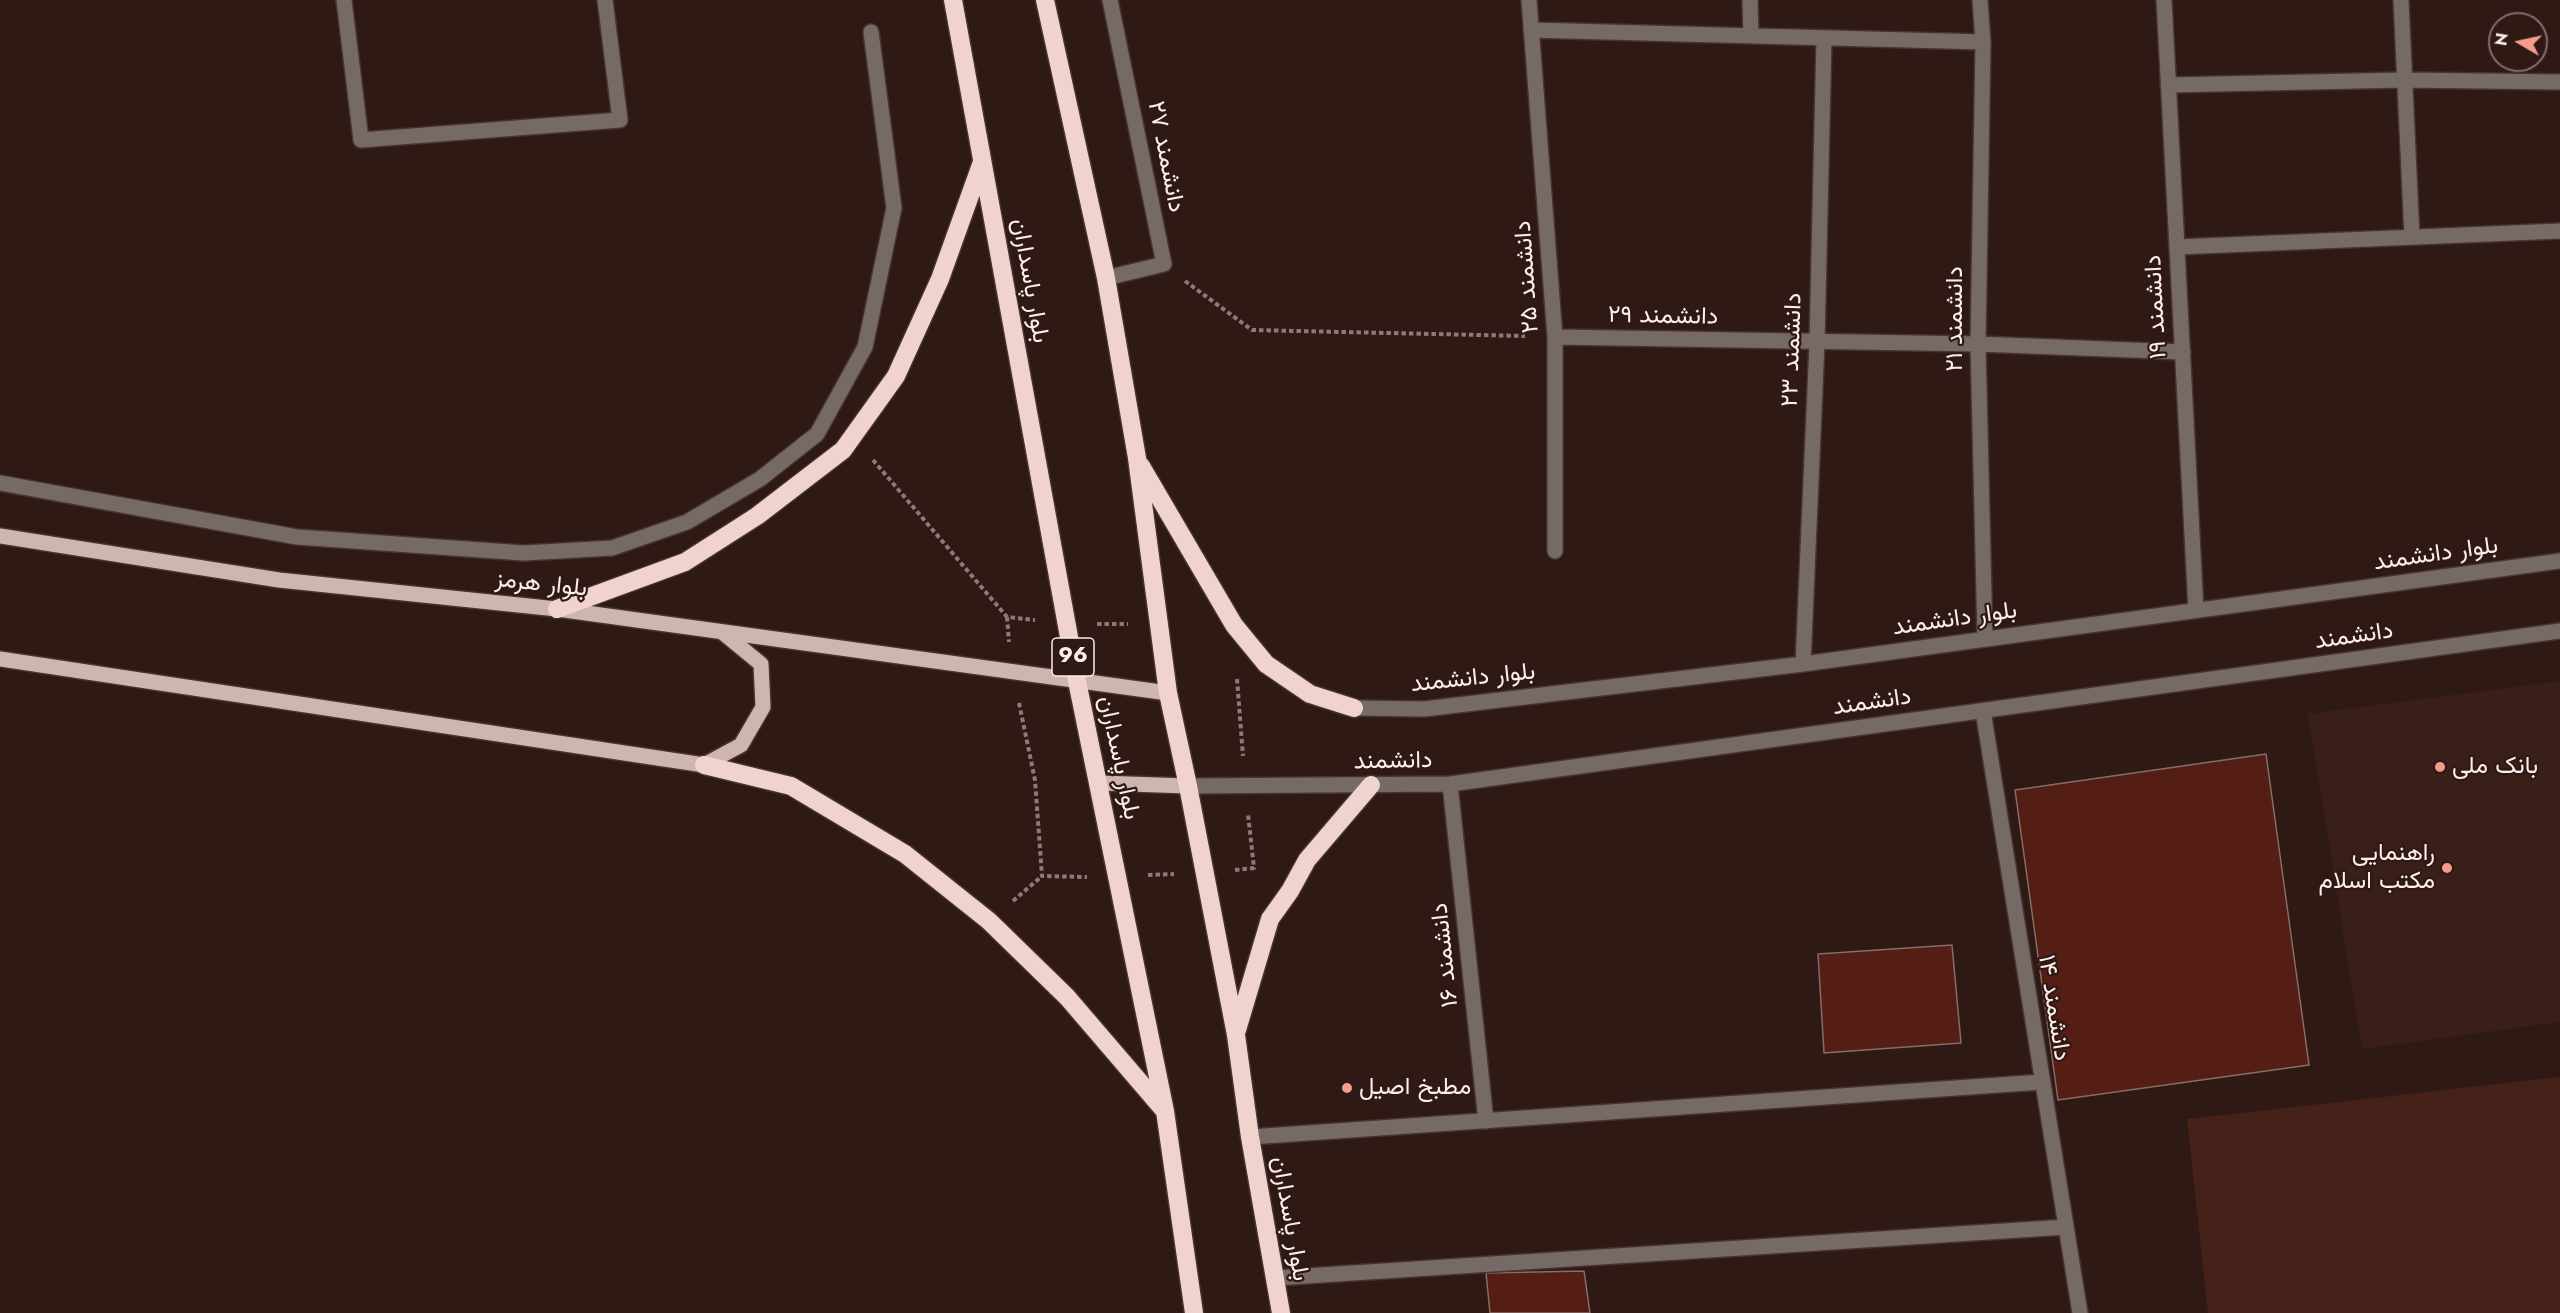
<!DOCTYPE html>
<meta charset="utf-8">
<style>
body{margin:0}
#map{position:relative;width:2560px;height:1313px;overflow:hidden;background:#2e1915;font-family:Jost,sans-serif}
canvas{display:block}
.north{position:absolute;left:2488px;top:12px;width:60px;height:60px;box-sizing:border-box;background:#2e1915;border:2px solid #816e6b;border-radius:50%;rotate:279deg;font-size:16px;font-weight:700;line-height:24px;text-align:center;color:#fdeeeb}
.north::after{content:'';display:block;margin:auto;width:21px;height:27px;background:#f49d8c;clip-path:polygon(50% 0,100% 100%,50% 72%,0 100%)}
</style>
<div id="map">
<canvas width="2560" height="1313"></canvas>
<div class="north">N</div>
</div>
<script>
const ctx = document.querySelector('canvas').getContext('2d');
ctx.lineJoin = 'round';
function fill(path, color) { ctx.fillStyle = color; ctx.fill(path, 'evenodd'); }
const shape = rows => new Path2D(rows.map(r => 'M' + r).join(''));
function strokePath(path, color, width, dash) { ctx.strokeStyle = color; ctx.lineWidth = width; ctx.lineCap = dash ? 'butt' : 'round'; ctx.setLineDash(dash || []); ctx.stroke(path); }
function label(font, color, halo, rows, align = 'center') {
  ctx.font = font + ' Jost,Vazirmatn,sans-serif'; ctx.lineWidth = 4.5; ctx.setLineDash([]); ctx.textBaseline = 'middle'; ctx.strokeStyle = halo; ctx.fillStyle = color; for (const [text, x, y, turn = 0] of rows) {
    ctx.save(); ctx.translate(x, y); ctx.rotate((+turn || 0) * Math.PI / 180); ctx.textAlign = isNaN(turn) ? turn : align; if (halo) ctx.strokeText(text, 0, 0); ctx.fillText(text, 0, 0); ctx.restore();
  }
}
const built = shape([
 [2560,681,2560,1022,2362,1049,2308,714]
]);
const green = shape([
 [2560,1077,2560,1313,2208,1313,2187,1119]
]);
const building = shape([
 [2266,754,2309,1065,2058,1100,2015,790,2266,754],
 [1952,945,1961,1043,1824,1053,1818,954,1952,945],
 [1584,1271,1590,1313,1490,1313,1486,1273,1584,1271]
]);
const path = shape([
 [1185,281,1252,330,1525,336],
 [873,460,1007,617,1035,620],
 [1007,617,1009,642],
 [1097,624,1128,624],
 [1237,679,1243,756],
 [1019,703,1035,780,1042,876,1087,877],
 [1235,870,1254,868,1248,814],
 [1148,875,1174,874],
 [1013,901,1042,876]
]);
const minor = shape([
 [344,0,361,140,620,120,605,0],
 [1529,0,1555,337,1555,551],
 [1750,0,1751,36],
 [1980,0,1983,42,1978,344,1985,639],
 [2164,0,2196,610],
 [2401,0,2412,237],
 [1531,30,1983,42],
 [2168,85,2404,80,2560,82],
 [2177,247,2560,231],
 [1106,278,1164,264,1110,0],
 [1555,337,1978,344,2183,352],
 [0,483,297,537,524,553,612,548,687,522,760,479,817,434,865,347,894,208,871,32],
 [1803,664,1817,343,1824,38],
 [1354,708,1424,709,1803,664,2560,561],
 [1983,711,2080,1313],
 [1450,784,1486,1121],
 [1188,786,1450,784,2560,631],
 [1250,1137,2042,1082],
 [1275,1278,2066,1227]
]);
const major = shape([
 [0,536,279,580,557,609,1168,693],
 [0,659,704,765,741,745,763,707,761,664,722,632],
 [1099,783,1188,786]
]);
const highway = shape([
 [953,0,1077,681,1165,1111,1194,1313],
 [1045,0,1106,278,1137,458,1168,693,1188,786,1236,1035,1250,1137,1281,1313],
 [1141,466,1234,625,1266,664,1310,694,1354,708],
 [557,609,685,562,757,516,843,450,896,376,940,279,982,162],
 [704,765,791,786,905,854,989,921,1067,997,1163,1109],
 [1237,1030,1270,919,1290,891,1307,860,1371,785]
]);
const markers = [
 [2440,767,6,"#f49d8c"],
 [2447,868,6,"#f49d8c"],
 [1347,1088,6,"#f49d8c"]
];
const shields = [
 [1073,657,42]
];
const shieldNames = [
 ["96",1073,657]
];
const streetNames = [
 ["دانشمند ۲۷",1165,157,79],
 ["دانشمند ۲۵",1528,277,-94],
 ["بلوار پاسداران",1029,281,80],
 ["دانشمند ۱۹",2157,307,-93],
 ["دانشمند ۲۹",1663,317,1],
 ["دانشمند ۲۱",1956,319,-90],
 ["دانشمند ۲۳",1793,350,-88],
 ["بلوار دانشمند",2436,555,-8],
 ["بلوار هرمز",541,585,6],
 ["بلوار دانشمند",1955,620,-8],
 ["دانشمند",2354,637,-8],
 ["بلوار دانشمند",1473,679,-6],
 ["دانشمند",1872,703,-8],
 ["بلوار پاسداران",1118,758,78],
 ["دانشمند",1393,762,-1],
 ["دانشمند ۱۶",1446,955,-96],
 ["دانشمند ۱۴",2053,1008,81],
 ["بلوار پاسداران",1289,1219,80]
];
const poiNames = [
 ["بانک ملی",2452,767],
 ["راهنمایی",2435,854,"right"],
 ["مکتب اسلام",2435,882,"right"],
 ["مطبخ اصیل",1359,1088]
];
fill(built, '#3a1f19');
fill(green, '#45211a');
fill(building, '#541e15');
strokePath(building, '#876d68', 1.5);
strokePath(minor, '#47332f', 18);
strokePath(major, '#47332f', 18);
strokePath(highway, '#47332f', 21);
strokePath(path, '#8d7a77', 4, [4.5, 3]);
strokePath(minor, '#766a67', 15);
strokePath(major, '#ceb5b0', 15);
strokePath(highway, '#f1d3cd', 18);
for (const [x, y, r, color] of markers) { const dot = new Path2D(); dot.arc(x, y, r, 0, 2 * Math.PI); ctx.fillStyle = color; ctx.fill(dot); strokePath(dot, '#2e1915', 2); }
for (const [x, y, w] of shields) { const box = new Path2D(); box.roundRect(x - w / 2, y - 19, w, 38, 4.5); ctx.fillStyle = '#2e1915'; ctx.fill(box); strokePath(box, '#fdeeeb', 1.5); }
label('bold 22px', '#fdeeeb', null, shieldNames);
label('24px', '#fdeeeb', '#2e1915', streetNames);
label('24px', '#fdeeeb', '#2e1915', poiNames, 'left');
</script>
